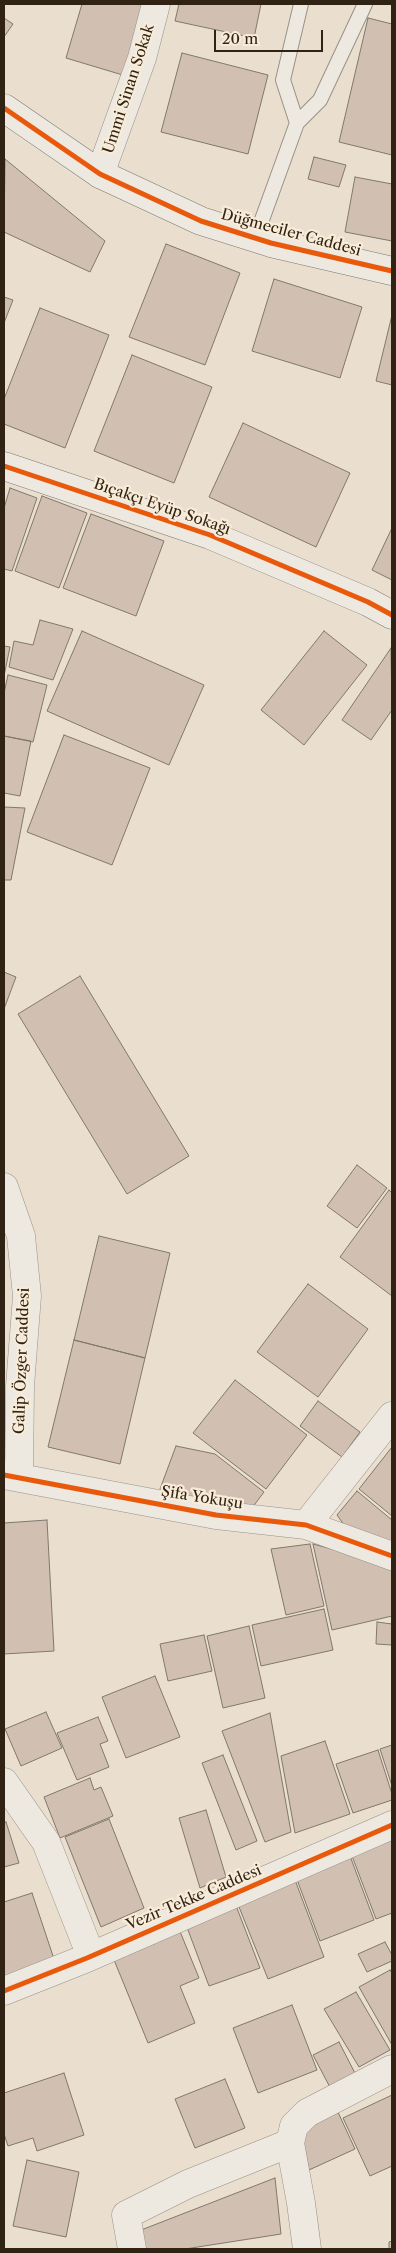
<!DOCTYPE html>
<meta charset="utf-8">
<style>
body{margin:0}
#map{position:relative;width:396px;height:2253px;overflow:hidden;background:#eadfcf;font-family:"Libre Caslon Text",serif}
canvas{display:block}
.frame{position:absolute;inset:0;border:5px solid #312314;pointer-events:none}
.scale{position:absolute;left:214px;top:30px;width:109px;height:22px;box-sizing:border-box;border:2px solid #312314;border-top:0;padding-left:6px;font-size:15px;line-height:18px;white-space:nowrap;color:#312314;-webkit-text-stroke:4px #f8ecd9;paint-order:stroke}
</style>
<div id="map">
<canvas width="396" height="2253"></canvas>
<div class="frame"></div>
<div class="scale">20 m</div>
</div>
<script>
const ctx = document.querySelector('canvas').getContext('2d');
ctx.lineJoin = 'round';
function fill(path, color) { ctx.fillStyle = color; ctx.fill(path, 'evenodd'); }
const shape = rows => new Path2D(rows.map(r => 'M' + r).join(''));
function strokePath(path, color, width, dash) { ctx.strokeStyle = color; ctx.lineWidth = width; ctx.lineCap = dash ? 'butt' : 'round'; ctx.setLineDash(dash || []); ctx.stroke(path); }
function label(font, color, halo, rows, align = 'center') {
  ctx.font = font + ' "Libre Caslon Text",serif'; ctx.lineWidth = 4.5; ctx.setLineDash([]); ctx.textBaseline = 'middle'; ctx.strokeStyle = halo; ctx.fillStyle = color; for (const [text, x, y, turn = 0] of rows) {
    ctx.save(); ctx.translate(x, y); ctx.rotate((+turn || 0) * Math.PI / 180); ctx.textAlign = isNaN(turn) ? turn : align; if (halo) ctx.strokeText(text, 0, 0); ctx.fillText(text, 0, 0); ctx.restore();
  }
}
const building = shape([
 [82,4,147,4,126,76,66,58,82,4],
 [179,4,261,4,254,38,175,21,179,4],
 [4,18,13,24,4,37,4,18],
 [368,18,392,24,392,155,339,142,368,18],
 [182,53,268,75,248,154,161,132,182,53],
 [314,157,346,165,339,187,308,179,314,157],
 [5,159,105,241,90,272,4,232,5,159],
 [355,177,392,184,392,241,345,232,355,177],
 [166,244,240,273,205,365,129,337,166,244],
 [274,279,362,307,340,378,252,351,274,279],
 [4,297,13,300,4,323,4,297],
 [40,308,109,335,65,448,4,424,4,399,40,308],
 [392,315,392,385,376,381,392,315],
 [132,355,212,387,174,483,94,451,132,355],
 [243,423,350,473,316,547,209,497,243,423],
 [10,488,37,498,12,571,4,569,4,508,10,488],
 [42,496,87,513,59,588,15,571,42,496],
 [91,514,164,541,136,616,63,588,91,514],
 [392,528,392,580,372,570,392,528],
 [40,620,73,629,53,680,9,667,14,641,33,645,40,620],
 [82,631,204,685,169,765,47,711,82,631],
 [324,631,367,665,304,745,261,710,324,631],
 [4,646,10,647,4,676,4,646],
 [391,648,392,710,371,740,342,720,391,648],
 [8,675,47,685,33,742,4,736,4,693,8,675],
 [64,735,150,768,112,865,27,832,64,735],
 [4,736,31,741,20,796,4,793,4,736],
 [4,807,25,808,11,880,4,880,4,807],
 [4,972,16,977,4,1009,4,972],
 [80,976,189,1156,127,1194,18,1014,80,976],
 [357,1165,387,1188,357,1228,327,1206,357,1165],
 [389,1190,392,1193,392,1296,340,1257,389,1190],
 [99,1236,170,1253,145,1358,74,1340,99,1236],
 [308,1284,368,1329,318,1397,257,1352,308,1284],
 [74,1340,145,1358,120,1464,48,1447,74,1340],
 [235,1380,307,1435,266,1489,193,1433,235,1380],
 [318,1401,360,1432,342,1457,300,1426,318,1401],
 [176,1446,215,1454,264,1492,249,1512,160,1489,176,1446],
 [392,1447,392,1516,359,1489,392,1447],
 [357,1491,392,1520,392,1543,351,1535,337,1515,357,1491],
 [47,1520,54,1651,4,1654,4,1523,47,1520],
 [310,1544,324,1606,286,1615,271,1549,310,1544],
 [313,1544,392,1565,392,1616,332,1630,313,1544],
 [324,1609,333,1650,261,1666,252,1625,324,1609],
 [377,1622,392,1624,392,1645,376,1644,377,1622],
 [249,1626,265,1698,223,1708,207,1636,249,1626],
 [204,1635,212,1671,168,1681,160,1644,204,1635],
 [155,1676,180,1737,126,1758,102,1697,155,1676],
 [46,1712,62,1748,21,1766,5,1729,46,1712],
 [270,1713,291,1832,265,1842,222,1731,270,1713],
 [98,1717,108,1741,100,1744,109,1767,77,1780,57,1733,98,1717],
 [325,1741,350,1814,295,1833,281,1756,325,1741],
 [392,1745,392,1786,380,1749,392,1745],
 [378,1750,392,1794,392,1800,353,1813,336,1764,378,1750],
 [223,1755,257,1841,236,1850,202,1763,223,1755],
 [90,1778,94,1790,101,1787,113,1816,60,1838,44,1797,90,1778],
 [206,1810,226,1877,200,1888,179,1818,206,1810],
 [109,1819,144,1908,101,1927,65,1837,109,1819],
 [6,1822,19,1863,4,1867,4,1823,6,1822],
 [392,1840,392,1913,376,1919,352,1856,392,1840],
 [350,1856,374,1920,320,1941,296,1877,350,1856],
 [295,1880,324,1957,268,1979,237,1902,295,1880],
 [32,1893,54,1959,4,1977,4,1902,32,1893],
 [235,1903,260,1968,209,1986,185,1922,235,1903],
 [179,1929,199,1978,180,1986,195,2023,148,2043,112,1955,179,1929],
 [385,1942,392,1955,392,1961,367,1972,358,1954,385,1942],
 [390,1970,392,1973,392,2045,359,1987,390,1970],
 [356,1992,390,2050,359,2067,324,2009,356,1992],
 [292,2005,317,2070,258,2093,233,2028,292,2005],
 [339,2042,359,2081,333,2093,313,2055,339,2042],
 [64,2073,84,2135,37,2151,33,2138,8,2146,4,2134,4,2093,64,2073],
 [225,2079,245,2128,195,2148,175,2099,225,2079],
 [392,2095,392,2166,370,2176,343,2118,392,2095],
 [337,2110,355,2149,309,2170,301,2129,337,2110],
 [27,2160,79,2172,66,2237,13,2226,27,2160],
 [275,2178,281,2234,185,2249,140,2249,136,2232,275,2178],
 [392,2241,392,2249,389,2249,389,2242,392,2241]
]);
const lane = shape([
 [297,123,320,100,365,4],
 [255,239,297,123,283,80,301,4]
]);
const street = shape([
 [100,174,142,58,156,4],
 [4,1187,21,1236,27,1296,20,1386,19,1477],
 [4,1475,216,1515,306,1525,392,1556],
 [306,1525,392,1416],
 [4,1782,46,1842,91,1956],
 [4,1991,87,1958,392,1825],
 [132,2249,126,2215,188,2184,290,2143],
 [307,2249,301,2203,290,2143,294,2126,307,2113,392,2069]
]);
const secondary = shape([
 [4,108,100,174,201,221,271,243,392,271],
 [4,466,210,535,368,602,392,615]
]);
const cycleway = shape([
 [4,108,100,174,201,221,271,243,392,271],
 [4,466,210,535,368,602,392,615],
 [4,1475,216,1515,306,1525,392,1556],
 [4,1991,87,1958,392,1825]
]);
const streetNames = [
 ["Ummi Sinan Sokak",129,89,-72],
 ["Düğmeciler Caddesi",291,233,15],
 ["Bıçakçı Eyüp Sokağı",162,507,19],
 ["Galip Özger Caddesi",22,1361,-88],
 ["Şifa Yokuşu",202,1498,9],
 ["Vezir Tekke Caddesi",194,1898,-23]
];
fill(building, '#d1bfb2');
strokePath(building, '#7f786d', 1);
strokePath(lane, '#999186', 16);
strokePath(street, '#999186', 29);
strokePath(secondary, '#7f786d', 29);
strokePath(lane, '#ede8e0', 14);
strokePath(street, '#ede8e0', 28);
strokePath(secondary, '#ede8e0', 28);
strokePath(cycleway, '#e8590c', 5);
label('15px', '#312314', '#f8ecd9', streetNames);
</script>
